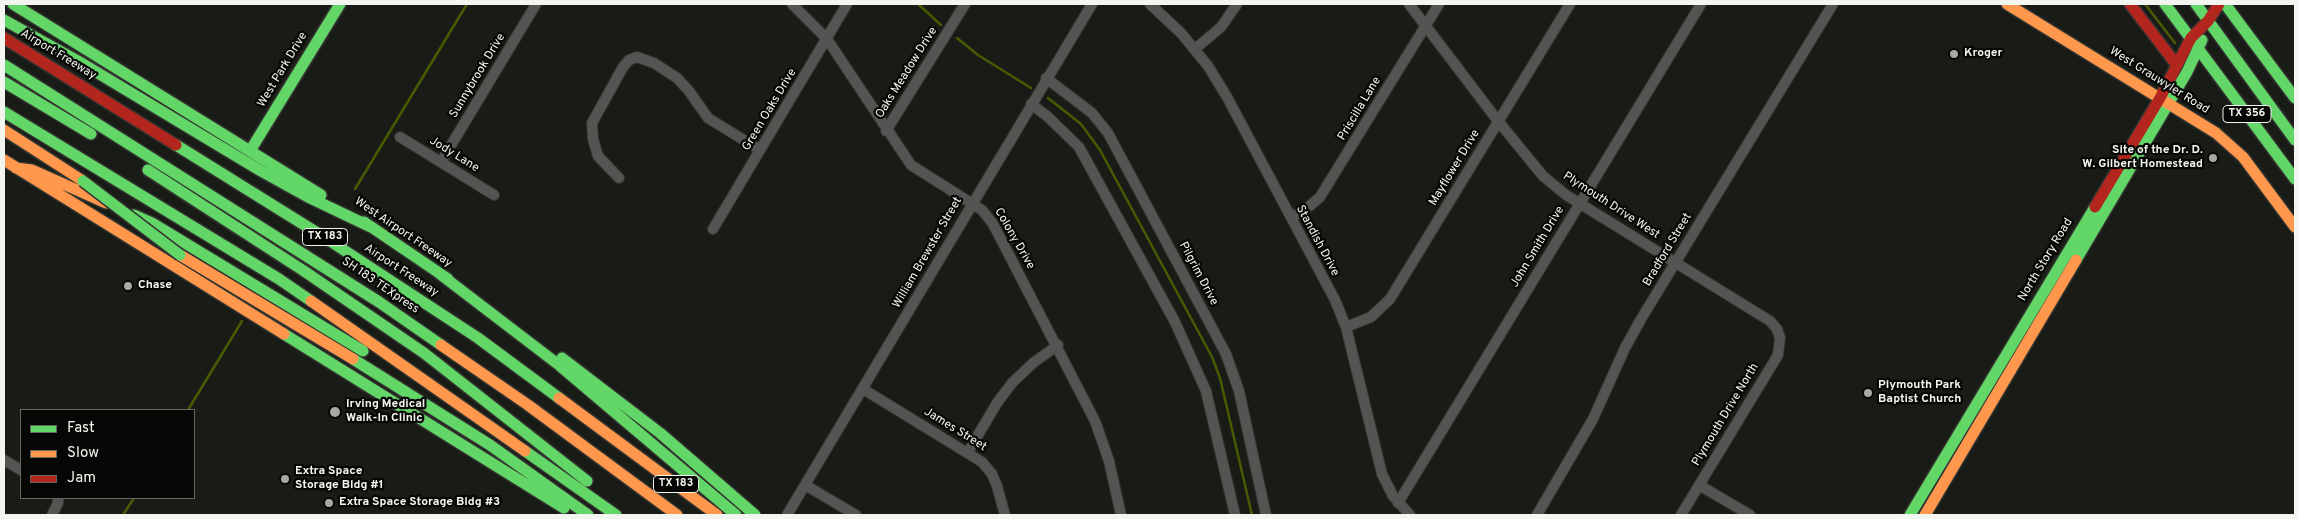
<!DOCTYPE html>
<style>
body{margin:0}
#map{position:relative;width:2299px;height:519px;overflow:hidden;background:#191b16;font-family:Overpass,sans-serif}
canvas{display:block}
.frame{position:absolute;inset:0;border:5px solid #f3f5f0;pointer-events:none}
.legend{position:absolute;left:20px;top:409px;width:175px;height:90px;box-sizing:border-box;background:#060704;border:1px solid #656662;margin:0;padding:6px 9px;list-style:none;font-size:15px;color:#f3f5f0}
.legend li{display:flex;align-items:center;gap:10px;height:25px}
.legend b{width:25px;border:1px solid #656662}
</style>
<div id="map">
<canvas width="2299" height="519"></canvas>
<div class="frame"></div>
<ul class="legend">
<li><b style="height:6px;background:#63d668"></b>Fast</li>
<li><b style="height:6px;background:#ff974d"></b>Slow</li>
<li><b style="height:6px;background:#b3261e"></b>Jam</li>
</ul>
</div>
<script>
const ctx = document.querySelector('canvas').getContext('2d');
ctx.lineJoin = 'round';
const shape = rows => new Path2D(rows.map(r => 'M' + r).join(''));
function strokePath(path, color, width, dash) { ctx.strokeStyle = color; ctx.lineWidth = width; ctx.lineCap = dash ? 'butt' : 'round'; ctx.setLineDash(dash || []); ctx.stroke(path); }
function label(font, color, halo, rows, align = 'center') {
  ctx.font = font + ' Overpass,sans-serif'; ctx.lineWidth = 4.5; ctx.setLineDash([]); ctx.textBaseline = 'middle'; ctx.strokeStyle = halo; ctx.fillStyle = color; for (const [text, x, y, turn = 0] of rows) {
    ctx.save(); ctx.translate(x, y); ctx.rotate((+turn || 0) * Math.PI / 180); ctx.textAlign = isNaN(turn) ? turn : align; if (halo) ctx.strokeText(text, 0, 0); ctx.fillText(text, 0, 0); ctx.restore();
  }
}
const stream = shape([
 [918,4,941,25],
 [2145,4,2175,43],
 [957,38,978,55,1031,88],
 [1048,98,1081,124,1100,150,1212,357,1220,378,1252,515],
 [355,189,467,4],
 [188,410,242,321],
 [123,515,134,498]
]);
const street = shape([
 [792,4,827,39,911,165,982,210,993,224,1095,421,1109,461,1121,515],
 [1150,4,1181,33,1208,66,1227,97,1335,300,1346,327,1382,474,1393,496,1410,515],
 [1409,4,1498,121,1543,176,1566,195,1770,321,1777,329,1780,338,1778,355,1681,515],
 [1195,49,1221,27,1237,4],
 [1046,78,1092,113,1108,133,1226,354,1239,391,1266,515],
 [1031,104,1047,116,1079,147,1175,322,1206,391,1235,515],
 [886,131,965,4],
 [400,137,494,195],
 [441,162,536,4],
 [619,178,598,156,593,139,592,123,623,67,629,60,637,57,654,63,677,78,689,91,708,118,760,150],
 [1291,217,1305,210,1320,197,1439,4],
 [713,229,847,4],
 [1346,327,1371,317,1390,299,1570,4],
 [863,389,982,462,992,474,997,486,1005,515],
 [968,452,997,403,1012,383,1033,363,1058,345],
 [4,460,21,470],
 [805,485,856,515],
 [1699,485,1750,515],
 [1398,503,1701,4],
 [52,515,58,503,58,498],
 [787,515,1092,4],
 [1537,515,1593,419,1625,348,1641,319,1833,4]
]);
const fast = shape([
 [13,4,321,195],
 [2165,4,2295,179],
 [2196,4,2295,140],
 [2225,4,2295,98],
 [4,20,78,61,261,171,308,197,373,228],
 [4,65,379,302,441,345],
 [4,82,91,134],
 [4,112,279,279,311,301],
 [176,145,327,239,478,338,559,398],
 [250,151,340,4],
 [148,170,304,271,424,353,587,481],
 [134,215,152,223,363,351],
 [364,222,448,279],
 [2076,260,2187,72,2202,40],
 [440,274,559,365,736,515],
 [284,334,564,508],
 [562,358,660,433,755,515],
 [353,359,490,445,588,515],
 [525,451,616,515],
 [1910,515,2095,207]
]);
const slow = shape([
 [2007,4,2216,133,2243,157,2295,227],
 [4,130,83,181],
 [4,160,284,334],
 [16,168,32,170,106,203],
 [180,255,353,359],
 [311,301,525,451],
 [441,345,528,405,677,515],
 [559,398,717,515],
 [1925,515,2076,260]
]);
const jam = shape([
 [2130,4,2176,64],
 [4,38,176,145],
 [2095,207,2160,98,2191,38,2208,21,2219,4]
]);
const fastBridge = shape([
 [83,181,180,255]
]);
const markers = [
 [1954,54,5,"#a7a9a4"],
 [2213,158,5,"#a7a9a4"],
 [128,286,5,"#a7a9a4"],
 [1868,393,5,"#a7a9a4"],
 [335,412,6,"#a7a9a4"],
 [285,479,5,"#a7a9a4"],
 [329,503,5,"#a7a9a4"]
];
const shields = [
 [2247,114,48],
 [325,237,45],
 [676,484,45]
];
const shieldNames = [
 ["TX 356",2247,114],
 ["TX 183",325,237],
 ["TX 183",676,484]
];
const poiNames = [
 ["Kroger",1964,54],
 ["Site of the Dr. D.",2203,151,"right"],
 ["W. Gilbert Homestead",2203,165,"right"],
 ["Chase",138,286],
 ["Plymouth Park",1878,386],
 ["Baptist Church",1878,400],
 ["Irving Medical",346,405],
 ["Walk-In Clinic",346,419],
 ["Extra Space",295,472],
 ["Storage Bldg #1",295,486],
 ["Extra Space Storage Bldg #3",339,503]
];
const streetNames = [
 ["Airport Freeway",58,55,31],
 ["West Park Drive",283,70,-59],
 ["Oaks Meadow Drive",907,73,-58],
 ["Sunnybrook Drive",478,76,-59],
 ["West Grauwyler Road",2159,81,32],
 ["Priscilla Lane",1360,109,-59],
 ["Green Oaks Drive",770,110,-59],
 ["Jody Lane",454,155,32],
 ["Mayflower Drive",1455,168,-59],
 ["Plymouth Drive West",1611,206,33],
 ["West Airport Freeway",403,233,34],
 ["Colony Drive",1014,239,60],
 ["Standish Drive",1317,241,62],
 ["John Smith Drive",1538,247,-59],
 ["Bradford Street",1668,250,-59],
 ["William Brewster Street",928,253,-60],
 ["North Story Road",2046,260,-59],
 ["Airport Freeway",401,271,33],
 ["Pilgrim Drive",1198,274,62],
 ["SH 183 TEXpress",380,286,34],
 ["Plymouth Drive North",1726,415,-59],
 ["James Street",955,430,32]
];
strokePath(stream, '#495b02', 2.5);
strokePath(street, '#333430', 12);
strokePath(fast, '#333430', 14);
strokePath(slow, '#333430', 14);
strokePath(jam, '#333430', 14);
strokePath(street, '#545552', 10);
strokePath(fast, '#63d668', 11);
strokePath(slow, '#ff974d', 11);
strokePath(jam, '#b3261e', 11);
strokePath(fastBridge, '#333430', 14, []);
strokePath(fastBridge, '#63d668', 11);
for (const [x, y, r, color] of markers) { const dot = new Path2D(); dot.arc(x, y, r, 0, 2 * Math.PI); ctx.fillStyle = color; ctx.fill(dot); strokePath(dot, '#060704', 2); }
for (const [x, y, w] of shields) { const box = new Path2D(); box.roundRect(x - w / 2, y - 8.5, w, 17, 4); ctx.fillStyle = '#060704'; ctx.fill(box); strokePath(box, '#f3f5f0', 1); }
label('bold 11px', '#f3f5f0', null, shieldNames);
label('bold 12px', '#f3f5f0', '#060704', poiNames, 'left');
label('12px', '#f3f5f0', '#060704', streetNames);
</script>
